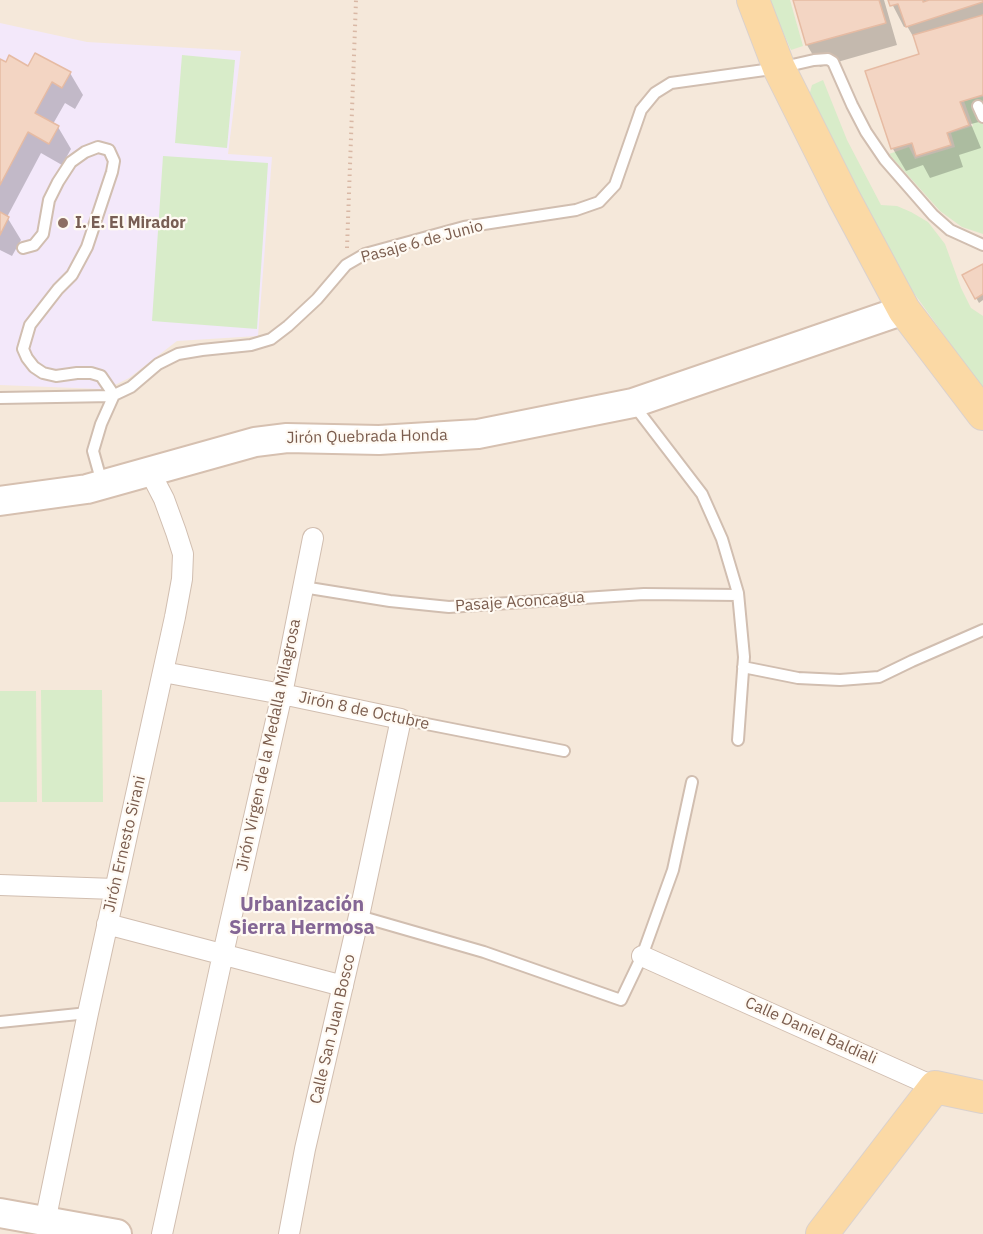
<!DOCTYPE html>
<meta charset="utf-8">
<style>
body{margin:0}
canvas{display:block;background:#fdf6ec}
</style>
<canvas width="983" height="1234"></canvas>
<script>
const ctx = document.querySelector('canvas').getContext('2d');
ctx.lineJoin = 'round';
function fill(path, color) { ctx.fillStyle = color; ctx.fill(path, 'evenodd'); }
const shape = rows => new Path2D(rows.map(r => 'M' + r).join(''));
function strokePath(path, color, width, dash) { ctx.strokeStyle = color; ctx.lineWidth = width; ctx.lineCap = dash ? 'butt' : 'round'; ctx.setLineDash(dash || []); ctx.stroke(path); }
function label(font, color, halo, rows, align = 'center') {
  ctx.font = font + ' "IBM Plex Sans",sans-serif'; ctx.lineWidth = 4.5; ctx.setLineDash([]); ctx.textBaseline = 'middle'; ctx.strokeStyle = halo; ctx.fillStyle = color; for (const [text, x, y, turn = 0] of rows) {
    ctx.save(); ctx.translate(x, y); ctx.rotate((+turn || 0) * Math.PI / 180); ctx.textAlign = isNaN(turn) ? turn : align; if (halo) ctx.strokeText(text, 0, 0); ctx.fillText(text, 0, 0); ctx.restore();
  }
}
const residential = shape([
 [0,0,983,0,983,1234,0,1234]
]);
const education = shape([
 [0,23,87,42,241,51,228,154,272,157,258,336,177,341,129,378,117,384,101,389,0,385]
]);
const green = shape([
 [769,0,790,0,803,46,791,50],
 [182,55,235,60,227,148,175,143],
 [823,80,847,140,881,205,897,206,911,212,928,222,945,244,961,288,971,308,983,316,983,389,906,282,887,247,809,96,812,85],
 [983,97,983,234,962,227,940,211,889,154,909,147,915,159,955,147,951,133,973,126,964,101],
 [163,156,268,163,257,329,152,321],
 [102,690,103,802,42,802,41,690],
 [0,691,36,691,37,802,0,802]
]);
const shadow = shape([
 [795,0,884,0,897,45,820,67,807,45],
 [890,0,983,0,983,121,971,124,981,148,959,155,963,167,930,178,923,165,906,171,893,149,867,72,921,55,918,45,907,26,904,27],
 [0,61,29,68,70,73,83,95,75,109,65,103,53,124,58,127,71,149,62,165,41,153,7,217,21,240,12,256,0,250],
 [983,266,983,300,979,303,964,276]
]);
const building = shape([
 [793,0,879,0,886,23,806,45,793,0],
 [888,0,923,0,923,2,929,0,983,0,983,2,906,27,898,4,890,6,888,0],
 [983,15,983,95,960,102,969,125,947,133,951,145,916,156,912,143,891,149,865,71,919,54,913,35,983,15],
 [35,53,71,72,62,88,52,82,35,113,59,126,49,144,28,132,0,185,0,59,6,62,9,55,28,66,35,53],
 [0,212,9,217,0,235,0,212],
 [983,264,983,294,975,299,962,275,983,264]
]);
const path = shape([
 [347,248,356,0]
]);
const lane = shape([
 [978,106,983,117],
 [23,248,34,245,43,234,49,200,58,182,71,162,85,152,98,147,109,150,114,161,112,172,87,247,72,275,58,289,30,325,23,349,27,358,34,367,43,373,56,376,77,373,91,373,101,376,114,395,101,424,93,451,102,483],
 [0,398,112,396,131,387,158,364,178,354,202,350,251,345,271,339,288,326,317,299,346,265,365,254,464,227,576,210,599,202,615,185,641,110,655,93,671,83,779,68,814,60,828,59,833,62,852,105,866,132,885,160,933,215,950,230,983,245],
 [633,404,702,494,722,539,738,593,744,657,738,740],
 [303,587,390,601,449,607,644,594,738,595],
 [743,667,798,678,840,680,879,677,912,661,983,630],
 [401,719,564,751],
 [359,916,484,952,621,1000,642,956,673,870,692,782],
 [0,1022,88,1013]
]);
const street = shape([
 [163,672,282,694,401,719,359,916,305,1149,289,1234],
 [0,885,115,889],
 [107,924,343,986],
 [642,956,935,1087],
 [45,1222,88,1013,175,617,182,579,183,554,176,532,164,499,150,472],
 [162,1234,223,954,282,694,313,538]
]);
const secondary = shape([
 [0,501,87,489,255,442,287,438,379,440,478,434,633,403,904,310],
 [0,1213,117,1234]
]);
const primary = shape([
 [753,0,779,68,844,198,904,310,983,414],
 [822,1234,935,1087,983,1097]
]);
const markers = [
 [63,223,6,"#8d6e63"]
];
const educationNames = [
 ["I. E. El Mirador",75,223]
];
const streetNames = [
 ["Pasaje 6 de Junio",422,242,-15],
 ["Jirón Quebrada Honda",367,437,-1],
 ["Pasaje Aconcagua",520,602,-4],
 ["Jirón 8 de Octubre",364,711,12],
 ["Jirón Virgen de la Medalla Milagrosa",269,745,-78],
 ["Jirón Ernesto Sirani",125,844,-77],
 ["Calle San Juan Bosco",333,1029,-77],
 ["Calle Daniel Baldiali",811,1031,24]
];
const quarterNames = [
 ["Urbanización",302,905],
 ["Sierra Hermosa",302,928]
];
fill(residential, '#f5e8da');
fill(education, '#f3e8fa');
fill(green, '#d8ecc9');
fill(shadow, '#0003');
fill(building, '#f3d5c3');
strokePath(building, '#e6bba3', 1.5);
strokePath(lane, '#d1beb0', 14);
strokePath(street, '#d1beb0', 22);
strokePath(secondary, '#d6c0b0', 32);
strokePath(primary, '#dad1cd', 34);
strokePath(path, '#d9b8a5', 4, [1.5, 4.5]);
strokePath(lane, '#fff', 10);
strokePath(street, '#fff', 20);
strokePath(secondary, '#fff', 28);
strokePath(primary, '#fbd9a5', 32);
for (const [x, y, r, color] of markers) { const dot = new Path2D(); dot.arc(x, y, r, 0, 2 * Math.PI); ctx.fillStyle = color; ctx.fill(dot); strokePath(dot, '#fffaf3', 2); }
label('bold 16px', '#785e54', '#fffaf3', educationNames, 'left');
label('16px', '#7a5c4d', '#fffaf3', streetNames);
label('bold 20px', '#846695', '#fffaf3', quarterNames);
</script>
